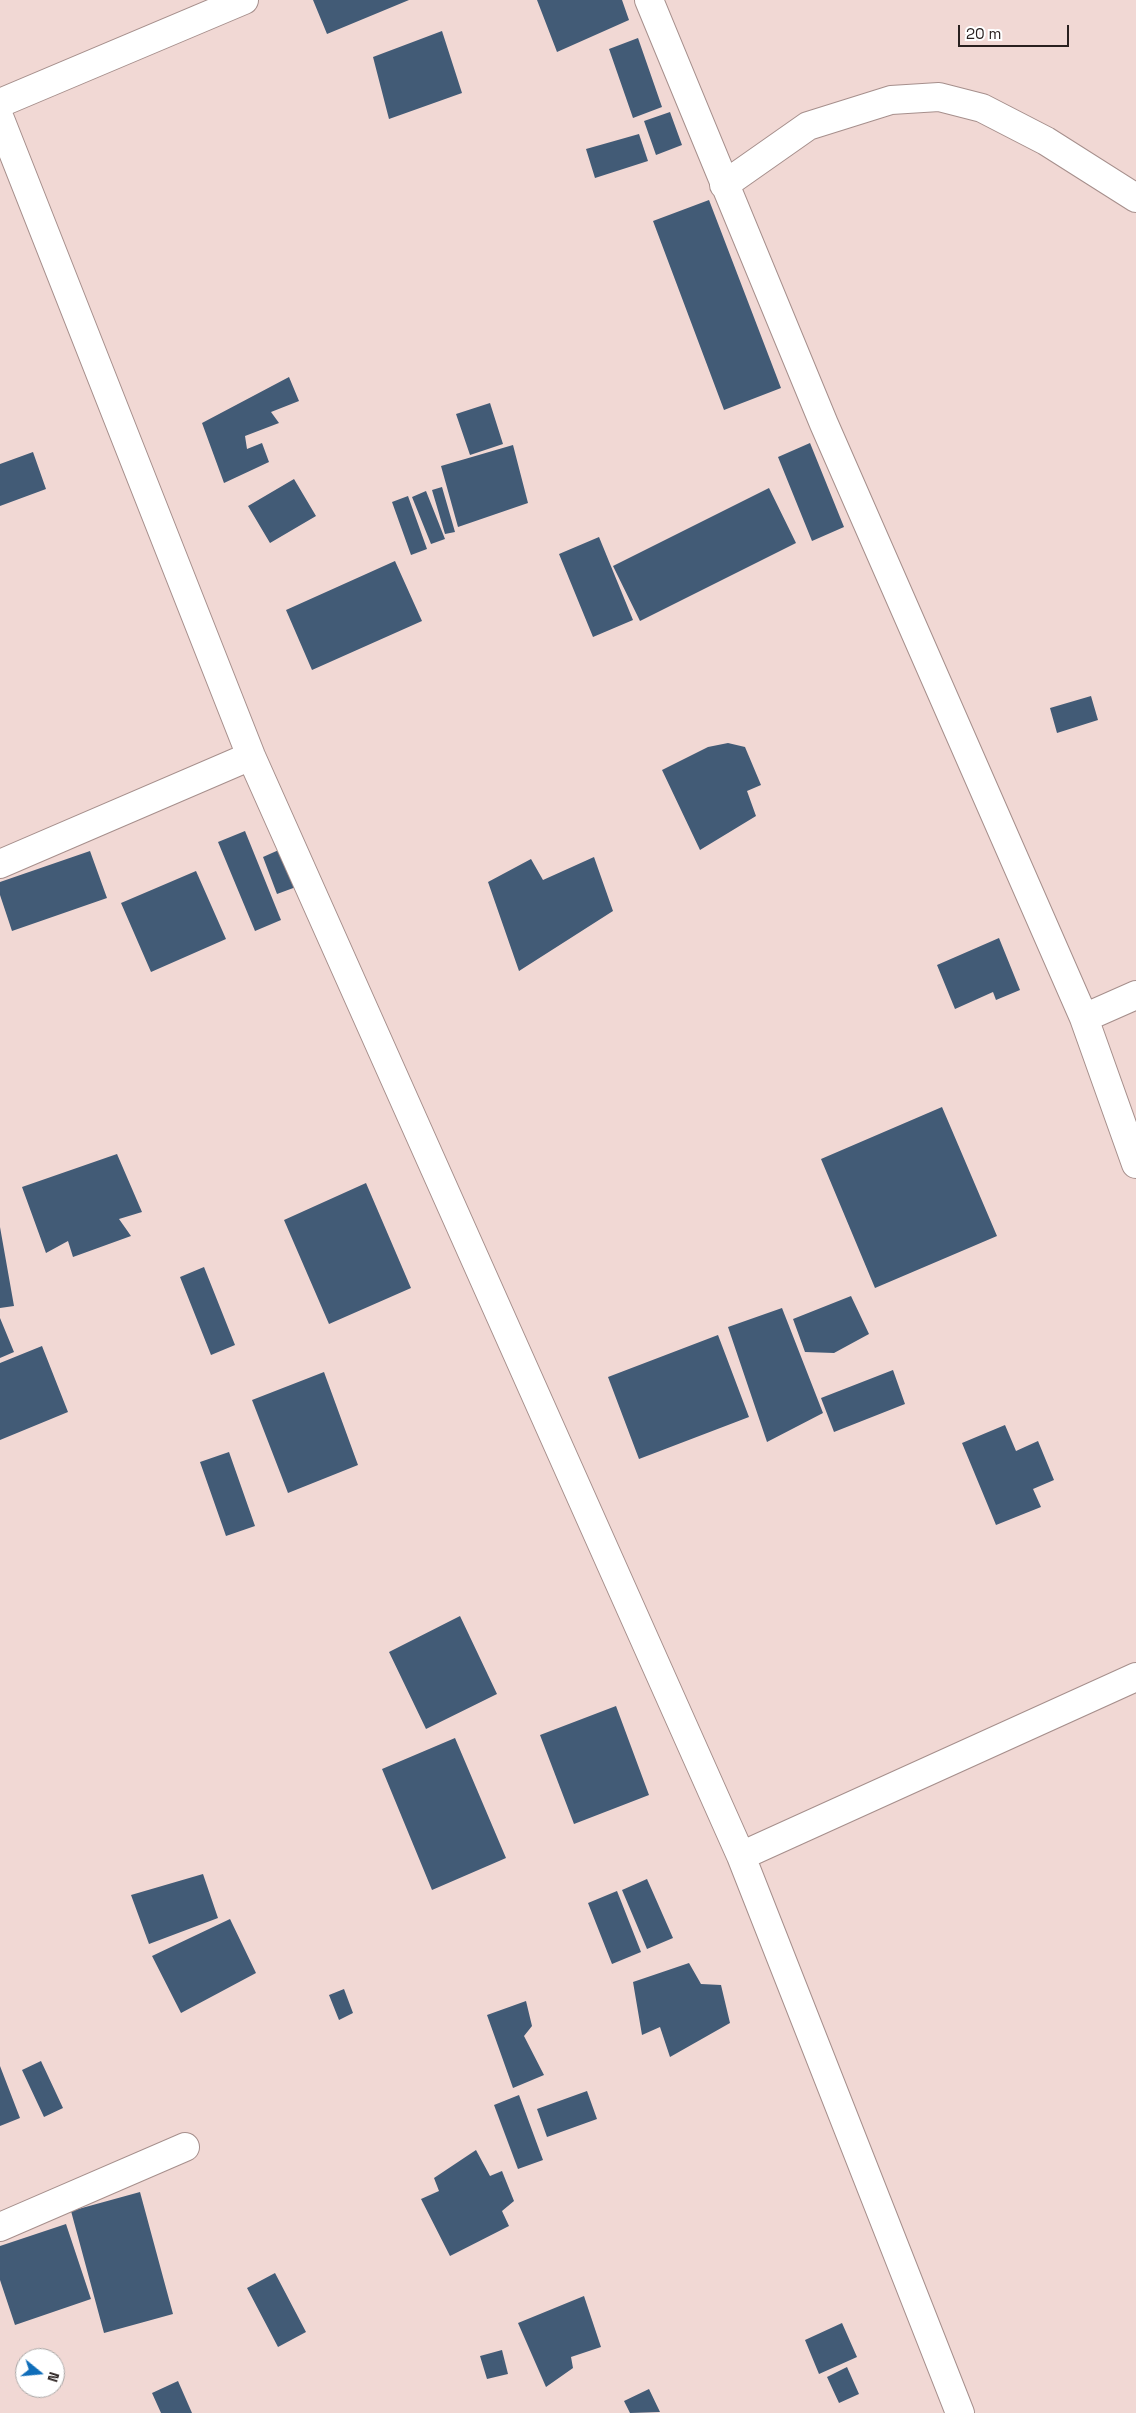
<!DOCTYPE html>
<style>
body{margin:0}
#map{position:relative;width:1136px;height:2413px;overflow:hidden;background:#f1d8d4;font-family:"Space Grotesk",sans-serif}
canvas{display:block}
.north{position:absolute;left:15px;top:2348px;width:50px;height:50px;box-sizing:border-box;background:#fff;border:1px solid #a9a6a5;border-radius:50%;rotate:107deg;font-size:14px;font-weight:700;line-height:20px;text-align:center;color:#29201f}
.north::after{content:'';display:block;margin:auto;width:18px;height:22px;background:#0f6db9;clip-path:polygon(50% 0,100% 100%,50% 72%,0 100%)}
.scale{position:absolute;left:958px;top:25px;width:111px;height:22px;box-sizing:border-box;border:2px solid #29201f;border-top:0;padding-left:6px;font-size:15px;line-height:18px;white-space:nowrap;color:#29201f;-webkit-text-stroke:4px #fff;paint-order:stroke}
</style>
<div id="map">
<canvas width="1136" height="2413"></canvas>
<div class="north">N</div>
<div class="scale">20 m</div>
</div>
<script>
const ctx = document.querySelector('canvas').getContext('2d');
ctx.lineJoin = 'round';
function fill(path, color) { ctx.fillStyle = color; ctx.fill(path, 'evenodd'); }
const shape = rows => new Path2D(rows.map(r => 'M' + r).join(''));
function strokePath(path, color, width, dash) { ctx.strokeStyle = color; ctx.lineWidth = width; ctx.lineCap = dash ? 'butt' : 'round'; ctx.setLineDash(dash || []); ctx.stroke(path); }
const building = shape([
 [313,0,409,0,327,34],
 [537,0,622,0,629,20,557,52],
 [442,31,462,93,389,119,373,57],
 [638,38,662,107,633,118,609,49],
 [670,112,682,145,656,155,644,121],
 [639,134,648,161,595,178,586,149],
 [709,200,781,388,724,410,653,221],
 [289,377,299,401,271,412,279,423,245,436,247,449,262,443,269,462,224,483,202,423],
 [490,403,503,444,470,455,456,414],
 [810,443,844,527,812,541,778,457],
 [513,445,528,503,458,527,441,466],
 [33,452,46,489,0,506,0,464],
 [294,479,316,516,270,543,248,506],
 [442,487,455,532,445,534,432,490],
 [769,488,796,543,640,621,613,566],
 [426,491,445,539,431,544,412,497],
 [408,496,427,549,411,555,392,502],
 [599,537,633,620,593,637,559,554],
 [395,561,422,621,312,670,286,610],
 [1091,696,1098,720,1057,733,1050,708],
 [728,743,745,747,761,785,747,791,756,816,700,850,662,770,708,747],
 [245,831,281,920,255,931,218,842],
 [281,849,296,887,277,894,263,857],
 [90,851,107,898,12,931,0,895,0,882],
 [594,857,613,911,519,971,488,882,531,859,543,880],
 [196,871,226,939,151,972,121,903],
 [999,938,1020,990,996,1000,993,992,955,1009,937,965],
 [942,1107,997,1236,875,1288,821,1159],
 [117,1154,142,1212,119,1219,131,1236,73,1257,68,1241,46,1253,22,1187],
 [366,1183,411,1288,329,1324,284,1220],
 [0,1227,14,1306,0,1308],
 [204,1267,235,1345,211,1355,180,1277],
 [851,1296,869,1334,834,1353,805,1352,793,1319],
 [782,1308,823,1413,767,1442,728,1327],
 [0,1318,14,1352,0,1358],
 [718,1335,749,1417,639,1459,608,1377],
 [42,1346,68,1412,0,1440,0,1363],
 [893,1370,905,1404,834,1432,821,1398],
 [324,1372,358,1465,288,1493,252,1400],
 [1005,1425,1016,1451,1038,1441,1054,1480,1033,1489,1041,1507,996,1525,962,1443],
 [229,1452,255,1526,226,1536,200,1462],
 [460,1616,497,1694,426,1729,389,1652],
 [616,1706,649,1795,574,1824,540,1735],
 [455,1738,506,1858,432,1890,382,1769],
 [203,1874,218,1918,149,1944,131,1895],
 [647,1879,673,1938,647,1949,622,1890],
 [617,1891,641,1952,612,1964,588,1903],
 [230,1919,256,1973,181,2013,152,1956],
 [689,1963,701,1984,721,1985,730,2023,670,2057,660,2027,642,2035,633,1982],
 [344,1989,353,2013,339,2020,329,1995],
 [526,2001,532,2026,524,2036,544,2075,513,2088,487,2015],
 [41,2061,63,2108,44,2117,22,2070],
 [0,2066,20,2118,0,2126],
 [587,2091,597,2119,547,2137,537,2109],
 [519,2095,543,2160,518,2169,494,2105],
 [476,2150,490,2176,502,2171,514,2201,502,2211,509,2226,450,2256,421,2199,439,2191,434,2178],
 [140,2192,173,2314,104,2333,71,2211],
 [66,2224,91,2299,15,2325,0,2280,0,2246],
 [275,2273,306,2332,278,2347,247,2288],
 [584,2296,601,2347,571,2357,573,2368,546,2387,518,2323],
 [842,2323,857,2357,819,2374,805,2340],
 [502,2350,508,2374,487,2379,480,2356],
 [847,2367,859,2394,839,2403,827,2377],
 [178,2381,192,2413,161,2413,152,2393],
 [649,2389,660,2412,630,2413,624,2401]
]);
const minor = shape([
 [649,0,824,424,1084,1018,1136,1164],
 [0,103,244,0],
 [0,119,251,756,741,1856,960,2413],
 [724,185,808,126,891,100,939,97,982,108,1046,141,1136,198],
 [0,864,251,756],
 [1084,1018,1136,995],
 [741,1856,1136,1677],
 [0,2227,185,2147]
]);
fill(building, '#425b76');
strokePath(minor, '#a68f8c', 30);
strokePath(minor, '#fff', 28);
</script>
